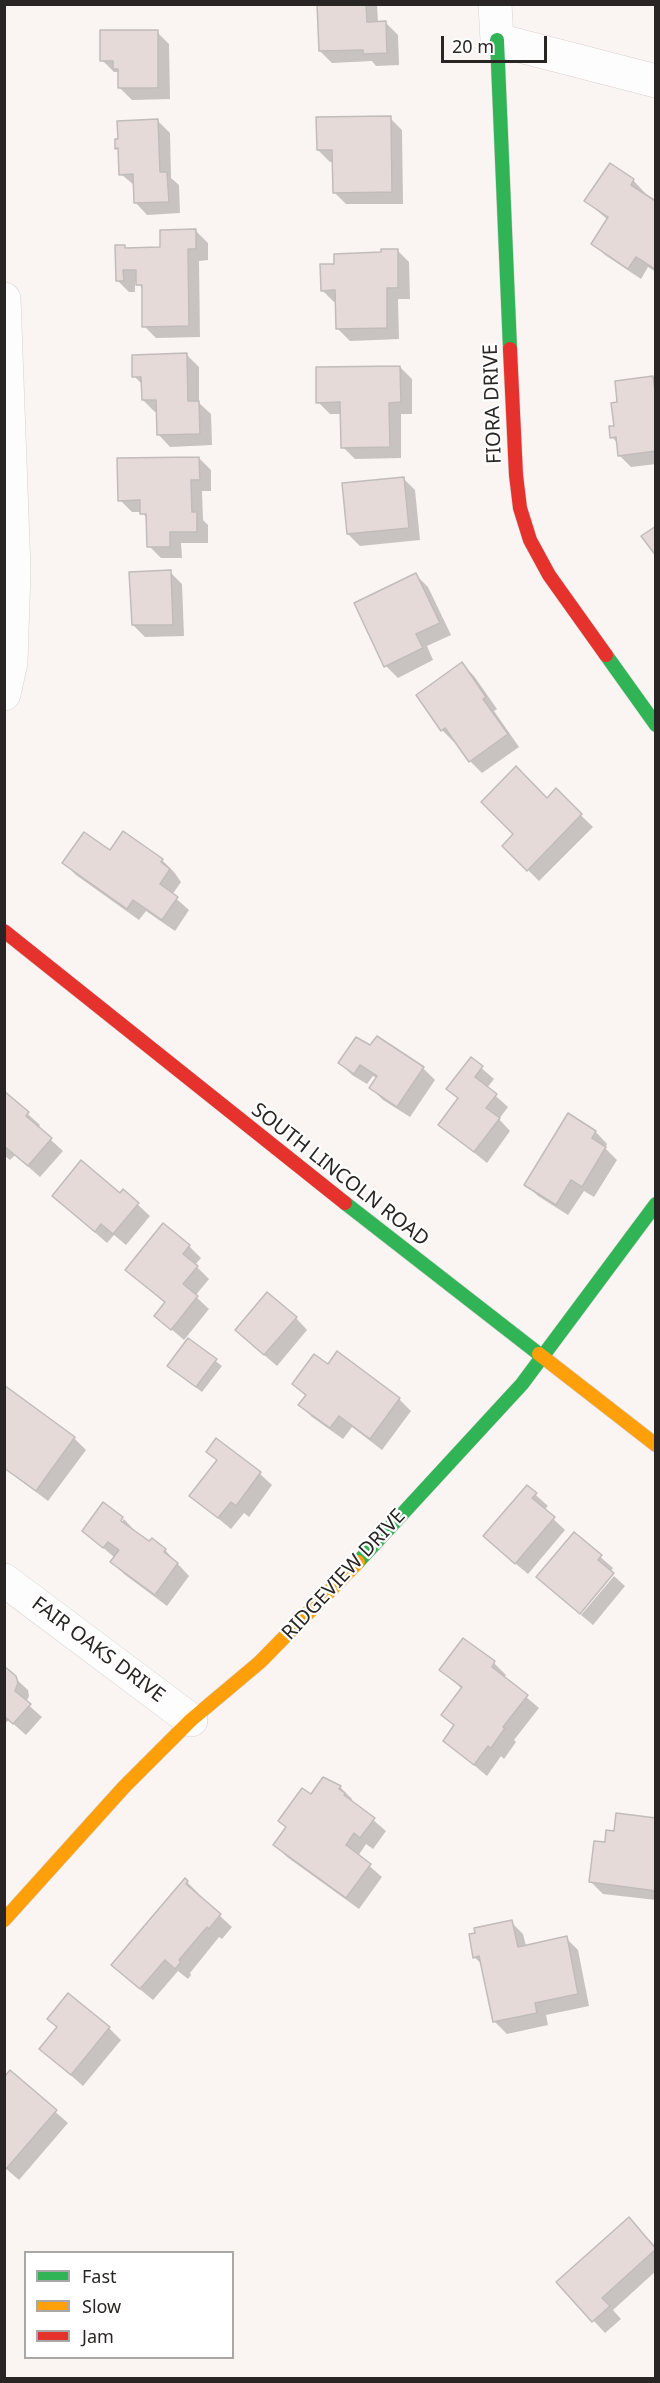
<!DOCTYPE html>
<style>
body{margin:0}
#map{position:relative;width:660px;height:2383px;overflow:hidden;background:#faf4f2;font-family:"Noto Sans",sans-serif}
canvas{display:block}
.frame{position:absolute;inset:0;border:6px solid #292524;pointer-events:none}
.legend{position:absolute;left:24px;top:2251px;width:210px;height:108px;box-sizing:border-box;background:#fff;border:2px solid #a9a8a7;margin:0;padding:8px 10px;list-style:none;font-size:18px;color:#292524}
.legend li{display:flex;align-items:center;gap:12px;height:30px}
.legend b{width:30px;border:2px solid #a9a8a7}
.scale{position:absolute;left:441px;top:36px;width:106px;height:27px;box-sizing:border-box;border:3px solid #292524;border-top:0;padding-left:8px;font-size:18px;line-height:21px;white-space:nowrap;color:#292524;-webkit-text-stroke:4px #fff;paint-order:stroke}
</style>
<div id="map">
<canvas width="660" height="2383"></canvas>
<div class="frame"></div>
<ul class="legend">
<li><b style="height:8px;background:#30b455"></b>Fast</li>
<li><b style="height:8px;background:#ff9f0a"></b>Slow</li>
<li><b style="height:8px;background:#e5322d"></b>Jam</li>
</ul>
<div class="scale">20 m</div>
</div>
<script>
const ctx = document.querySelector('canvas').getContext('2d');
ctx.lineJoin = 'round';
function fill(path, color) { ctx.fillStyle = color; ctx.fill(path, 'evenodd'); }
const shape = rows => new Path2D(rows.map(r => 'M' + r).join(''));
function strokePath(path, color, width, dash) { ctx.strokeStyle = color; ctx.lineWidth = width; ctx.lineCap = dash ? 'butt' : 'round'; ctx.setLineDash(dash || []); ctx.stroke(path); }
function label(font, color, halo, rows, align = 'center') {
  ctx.font = font + ' "Noto Sans",sans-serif'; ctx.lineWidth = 4.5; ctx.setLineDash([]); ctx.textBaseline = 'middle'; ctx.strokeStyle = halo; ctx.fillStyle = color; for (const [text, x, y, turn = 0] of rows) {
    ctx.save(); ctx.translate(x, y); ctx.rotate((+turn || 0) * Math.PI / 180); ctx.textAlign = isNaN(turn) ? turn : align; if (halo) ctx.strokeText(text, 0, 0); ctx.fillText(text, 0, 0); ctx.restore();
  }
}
const shadow = shape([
 [319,4,377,4,378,23,386,23,398,35,399,65,376,66,372,61,332,63,320,51],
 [157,32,169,44,170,99,132,100,120,88,120,72,114,72,102,60],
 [390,118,402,130,403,204,346,204,334,192,334,162,330,162,318,150],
 [158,121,170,133,171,178,179,185,180,213,147,215,135,202,135,186,121,174,120,151,117,148],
 [610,165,634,181,645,193,644,195,656,201,656,272,648,267,641,279,605,255,593,244,608,220,586,201],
 [196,231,208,243,208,260,199,261,200,337,156,338,144,326,143,290,138,282,135,282,135,292,129,292,117,280,124,246,128,249,162,249],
 [397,250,409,262,410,299,398,299,399,339,350,341,338,329,337,302,334,302,322,290,335,265],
 [187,355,199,367,199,403,211,414,212,445,170,447,158,434,158,412,155,412,143,400,143,385,134,376],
 [400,367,412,379,412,414,401,414,401,458,355,459,343,447,342,414,330,414,318,402],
 [652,378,656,381,656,464,631,467,619,455,618,444,612,437,616,427,619,403],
 [199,458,211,470,211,491,202,491,203,520,208,525,208,543,181,543,182,558,161,558,149,546,148,520,142,512,132,512,120,500],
 [403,478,415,490,420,540,360,546,348,534],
 [170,572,182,584,184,636,145,637,133,625],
 [416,575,428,587,451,635,427,646,433,660,398,678,386,666],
 [462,664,474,676,497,709,494,711,519,747,482,773,470,761,456,741,454,742,442,730,418,695],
 [556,791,593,827,539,881,504,846],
 [110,852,162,860,174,872,181,882,172,895,189,910,175,931,146,911,139,920,76,875,64,863],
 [370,1047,423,1068,435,1080,410,1117,383,1100,371,1088,377,1078,373,1076,367,1084,352,1075,340,1063],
 [471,1059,494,1079,487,1088,508,1107,499,1119,510,1131,487,1163,440,1125,459,1100,448,1089],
 [4,1093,40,1125,38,1128,63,1151,40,1177,15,1155,10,1160,4,1155],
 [569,1115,596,1132,607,1144,605,1148,617,1160,594,1197,584,1191,568,1215,538,1196,526,1184],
 [123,1191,150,1216,126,1245,114,1235,107,1243,66,1207,120,1195],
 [189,1246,201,1258,195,1265,209,1279,195,1296,209,1309,184,1340,156,1316,166,1304,127,1270],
 [296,1318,307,1330,277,1366,249,1342],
 [188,1340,222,1366,202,1392,175,1372],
 [328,1366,399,1399,411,1411,382,1450,352,1427,343,1439,312,1417,300,1405,306,1396,294,1384],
 [4,1387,74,1438,86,1450,48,1501,4,1468],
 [216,1440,260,1474,272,1485,249,1517,244,1513,231,1529,191,1496,218,1461,208,1451],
 [527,1487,548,1506,544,1510,565,1530,528,1574,497,1548],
 [124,1519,134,1530,133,1532,150,1543,165,1550,189,1576,167,1606,124,1574,112,1562,115,1558,84,1531,118,1528],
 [574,1534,613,1568,610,1572,612,1574,579,1613,538,1577],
 [614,1576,625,1586,593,1625,581,1615],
 [464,1640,494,1663,506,1675,504,1678,539,1708,514,1740,516,1742,504,1759,501,1756,487,1776,445,1741,455,1727,443,1715,462,1689,441,1670],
 [4,1668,28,1690,29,1696,26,1703,42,1717,26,1735,9,1720,4,1724],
 [323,1779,340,1787,352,1799,351,1801,386,1831,373,1849,366,1844,358,1856,382,1877,359,1909,287,1857,275,1845],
 [656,1819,656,1900,603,1894,591,1882,606,1844,615,1832],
 [185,1880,199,1894,198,1896,232,1927,222,1939,219,1937,190,1973,191,1975,188,1979,178,1971,153,2000,125,1977],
 [511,1922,523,1934,526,1946,566,1938,578,1950,589,2006,546,2015,548,2025,507,2034,495,2022,483,1965,474,1957],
 [58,2028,109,2028,121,2040,83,2086,41,2049],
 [10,2072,68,2123,19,2180,4,2167],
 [629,2219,656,2247,656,2271,613,2310,621,2319,605,2333,558,2282]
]);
const building = shape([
 [317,4,366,4,367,22,386,21,387,53,363,54,363,50,319,51,317,4],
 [100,30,158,30,158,88,118,88,118,69,113,69,113,61,100,61,100,30],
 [391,116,392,192,333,193,332,150,317,150,316,117,391,116],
 [158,119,160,172,167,172,169,202,134,203,133,174,119,175,118,148,115,149,115,139,118,139,117,121,158,119],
 [610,163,634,179,631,185,654,200,656,198,656,270,636,257,628,269,591,244,608,217,584,201,610,163],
 [196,229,196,249,188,249,189,326,142,327,142,285,136,285,136,270,123,270,124,281,116,281,115,245,125,245,125,248,160,247,160,230,196,229],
 [381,249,398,249,398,288,387,288,387,328,336,329,335,290,321,291,320,264,334,264,334,254,381,252,381,249],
 [187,353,188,401,199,401,200,434,157,435,156,400,142,400,141,377,132,377,132,355,187,353],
 [400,366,401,402,389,403,390,447,341,448,340,402,316,403,316,367,400,366],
 [653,376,656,398,656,451,618,456,616,437,610,438,609,426,614,426,611,403,617,402,615,381,653,376],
 [199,457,200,480,191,480,192,512,197,512,197,532,170,532,170,547,147,547,146,514,140,514,140,500,118,501,117,458,199,457],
 [404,477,409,528,347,534,342,483,404,477],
 [656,526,656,556,641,536,656,526],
 [171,570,173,625,132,625,129,572,171,570],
 [416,573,440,623,416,634,423,648,384,667,354,603,416,573],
 [462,662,486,697,483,699,508,734,469,762,445,728,441,731,416,695,462,662],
 [516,766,547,798,556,788,582,814,527,871,502,846,513,834,481,802,516,766],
 [123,831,163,859,161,862,170,869,160,884,178,897,162,920,133,900,127,909,62,863,84,832,110,850,123,831],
 [377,1036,424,1067,397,1107,369,1088,377,1076,360,1065,354,1074,338,1063,356,1037,370,1045,377,1036],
 [471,1057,483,1066,475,1077,497,1094,486,1108,500,1118,474,1152,438,1125,458,1098,446,1089,471,1057],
 [4,1091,29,1112,26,1116,52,1138,28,1166,4,1146,4,1091],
 [568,1113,596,1131,592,1138,606,1147,582,1187,571,1180,556,1205,524,1185,568,1113],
 [81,1160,120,1193,123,1189,139,1203,113,1234,101,1224,95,1232,52,1196,81,1160],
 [163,1223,190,1245,183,1254,198,1266,183,1284,198,1296,171,1330,154,1316,165,1302,125,1270,163,1223],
 [267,1292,297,1317,264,1355,235,1330,267,1292],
 [188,1338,217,1359,196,1387,167,1366,188,1338],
 [337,1351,400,1398,370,1439,339,1416,330,1428,298,1405,306,1395,292,1384,314,1354,328,1364,337,1351],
 [4,1385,75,1437,36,1491,4,1468,4,1385],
 [216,1438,261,1472,236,1506,231,1502,218,1518,189,1496,217,1460,206,1452,216,1438],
 [527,1485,537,1493,532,1498,555,1517,515,1564,483,1536,527,1485],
 [103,1502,123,1517,121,1521,149,1541,152,1538,166,1549,164,1552,178,1563,155,1595,110,1562,119,1550,108,1542,103,1548,82,1531,103,1502],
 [574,1532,602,1555,598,1560,614,1573,580,1614,536,1577,574,1532],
 [463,1638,495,1661,492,1667,528,1695,503,1727,505,1728,491,1748,488,1746,474,1765,443,1741,454,1725,441,1715,462,1687,439,1670,463,1638],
 [4,1666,16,1676,18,1683,15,1691,31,1704,13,1724,4,1716,4,1666],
 [323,1777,341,1786,339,1789,345,1793,344,1795,375,1818,360,1838,354,1833,346,1845,371,1864,346,1898,273,1845,286,1827,278,1821,302,1788,311,1794,323,1777],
 [616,1813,656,1818,656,1891,589,1882,594,1841,605,1842,606,1830,614,1831,616,1813],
 [185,1878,188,1881,186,1884,221,1914,209,1929,207,1927,179,1960,181,1962,175,1969,165,1960,140,1989,111,1965,185,1878],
 [512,1920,518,1947,567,1936,578,1994,535,2003,537,2013,493,2022,479,1956,473,1958,469,1934,475,1933,474,1928,512,1920],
 [68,1993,110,2027,71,2075,39,2049,57,2027,47,2019,68,1993],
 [10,2070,57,2110,6,2169,4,2167,4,2077,10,2070],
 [629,2217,656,2249,602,2298,610,2306,592,2322,556,2282,629,2217]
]);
const street = shape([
 [495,4,497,40,656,81],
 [4,299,14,570,11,662,4,694],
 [4,1580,191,1720]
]);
const fast = shape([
 [497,40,510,349],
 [606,655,656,725],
 [345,1203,539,1354],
 [358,1562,522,1384,656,1204]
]);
const slow = shape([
 [539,1354,656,1445],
 [4,1920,124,1787,191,1720,260,1662,358,1562]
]);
const jam = shape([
 [510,349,516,475,520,508,530,540,549,575,606,655],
 [4,931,345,1203]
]);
const streetNames = [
 ["FIORA DRIVE",493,404,-92],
 ["SOUTH LINCOLN ROAD",340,1175,38],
 ["RIDGEVIEW DRIVE",344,1575,-47],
 ["FAIR OAKS DRIVE",98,1650,37]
];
fill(shadow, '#0003');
fill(building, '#e5dad8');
strokePath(building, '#c0bcba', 1.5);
strokePath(street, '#d6d1d0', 34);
strokePath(fast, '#d6d1d0', 15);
strokePath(slow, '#d6d1d0', 15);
strokePath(jam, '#d6d1d0', 15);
strokePath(street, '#fefdfd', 33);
strokePath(fast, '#30b455', 14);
strokePath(slow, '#ff9f0a', 14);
strokePath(jam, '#e5322d', 14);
label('20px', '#292524', '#fff', streetNames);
</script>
